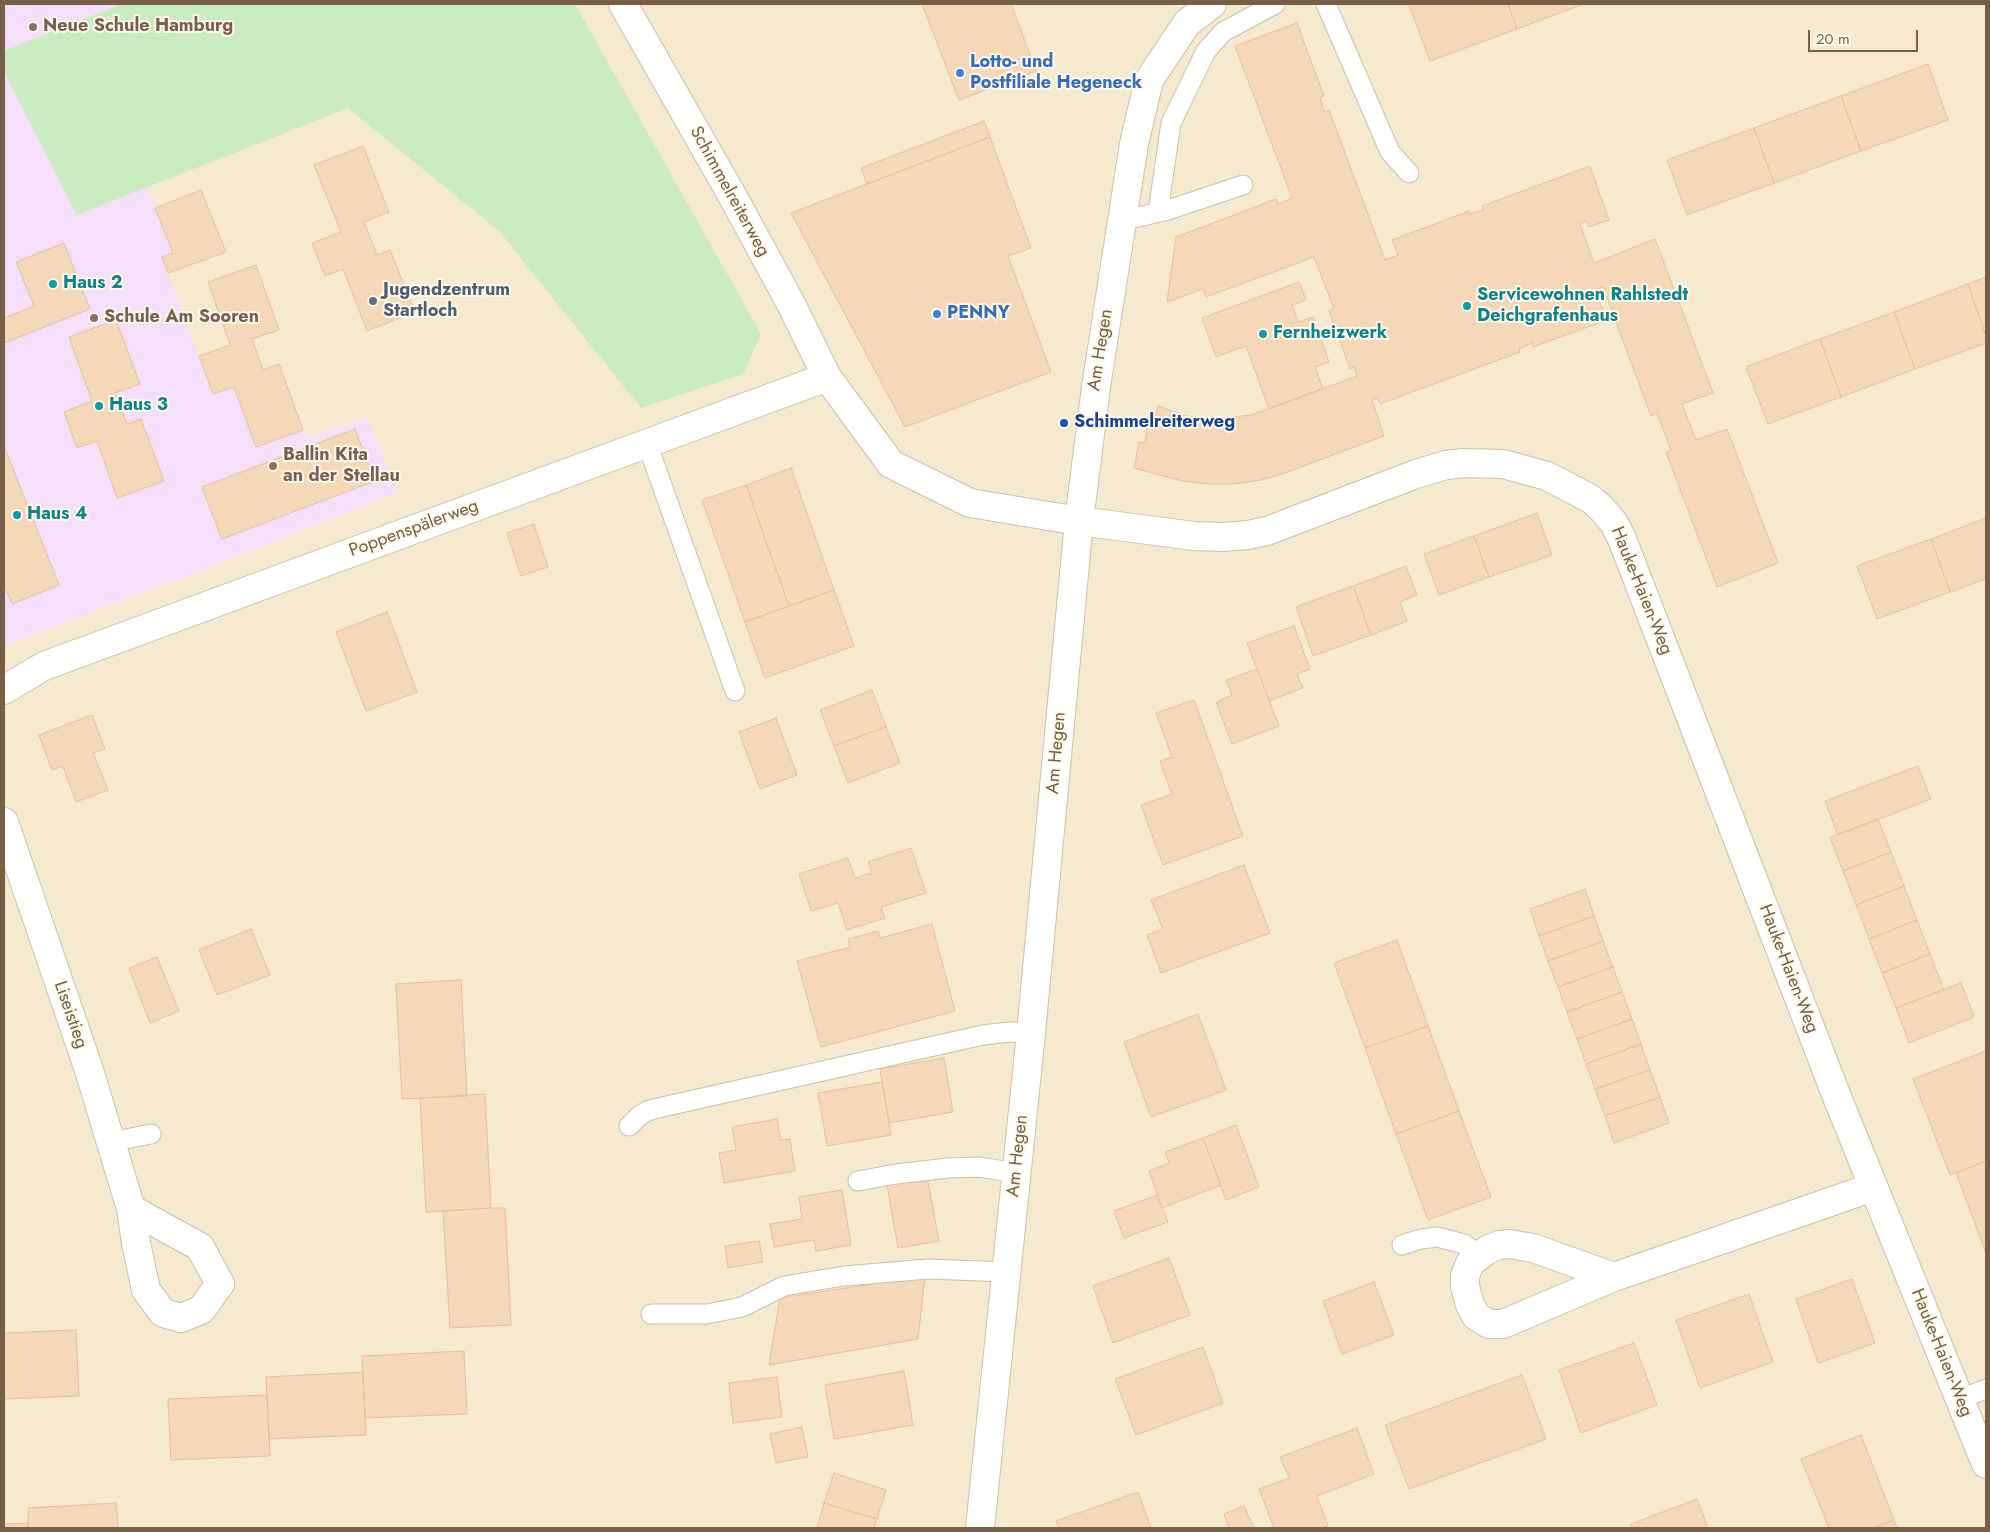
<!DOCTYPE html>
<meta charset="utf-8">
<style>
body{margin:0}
#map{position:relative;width:1990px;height:1532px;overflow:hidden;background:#fdf6e2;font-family:Jost,sans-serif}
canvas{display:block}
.frame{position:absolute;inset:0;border:5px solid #765e47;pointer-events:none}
.scale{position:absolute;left:1808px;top:30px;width:110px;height:22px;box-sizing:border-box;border:2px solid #765e47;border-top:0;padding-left:6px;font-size:15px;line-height:18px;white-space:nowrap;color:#765e47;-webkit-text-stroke:4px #fff9e9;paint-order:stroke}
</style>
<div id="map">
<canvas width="1990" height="1532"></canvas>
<div class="frame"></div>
<div class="scale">20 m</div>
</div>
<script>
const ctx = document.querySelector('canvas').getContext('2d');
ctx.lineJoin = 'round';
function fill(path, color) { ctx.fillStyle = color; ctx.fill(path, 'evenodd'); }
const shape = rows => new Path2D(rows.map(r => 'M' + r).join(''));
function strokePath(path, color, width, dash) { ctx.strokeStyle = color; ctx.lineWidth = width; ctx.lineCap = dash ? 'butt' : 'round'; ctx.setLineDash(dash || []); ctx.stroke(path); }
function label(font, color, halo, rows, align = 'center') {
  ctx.font = font + ' Jost,sans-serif'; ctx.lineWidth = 4; ctx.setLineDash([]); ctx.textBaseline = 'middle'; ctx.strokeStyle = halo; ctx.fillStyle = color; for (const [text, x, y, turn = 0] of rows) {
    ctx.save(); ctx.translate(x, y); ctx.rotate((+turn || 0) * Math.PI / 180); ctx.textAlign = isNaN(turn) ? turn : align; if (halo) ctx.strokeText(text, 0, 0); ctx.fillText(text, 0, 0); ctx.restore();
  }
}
const residential = shape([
 [4,4,1986,4,1986,1528,4,1528]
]);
const education = shape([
 [4,4,122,4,4,51],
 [4,71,77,215,147,187,173,253,162,257,212,394,234,387,256,447,305,429,309,438,367,418,398,492,207,568,4,646]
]);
const green = shape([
 [122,4,575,4,761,334,743,374,641,408,500,232,348,108,77,215,4,71,4,51]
]);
const building = shape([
 [922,4,1011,4,1036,71,959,100,922,4],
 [1414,4,1508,4,1517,29,1430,61,1409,5,1414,4],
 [1508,4,1584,4,1517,29,1508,4],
 [1297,23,1324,96,1320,97,1322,104,1324,112,1329,110,1385,260,1398,255,1392,240,1469,211,1470,214,1483,210,1482,206,1590,166,1609,220,1589,227,1586,221,1580,224,1594,263,1655,239,1713,393,1682,404,1696,440,1727,429,1778,563,1717,587,1666,452,1671,450,1657,413,1651,416,1603,287,1595,290,1607,320,1533,347,1532,343,1519,349,1520,352,1380,404,1377,398,1372,400,1384,436,1285,473,1261,480,1234,484,1209,484,1182,481,1134,468,1139,442,1145,443,1148,419,1154,420,1158,406,1186,416,1199,418,1213,419,1251,415,1357,376,1354,367,1350,369,1329,311,1334,309,1314,257,1206,297,1203,289,1167,302,1176,237,1276,199,1278,204,1292,198,1235,46,1297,23],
 [1928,64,1948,120,1861,151,1841,96,1928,64],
 [1841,96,1861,151,1774,183,1754,128,1841,96],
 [984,121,990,137,867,184,861,168,984,121],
 [1754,128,1774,183,1687,215,1667,160,1754,128],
 [990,137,1031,248,1008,256,1051,372,905,427,791,213,990,137],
 [363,146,389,212,364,222,377,255,390,250,415,312,367,331,343,269,325,276,312,243,341,232,314,165,363,146],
 [201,190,226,252,168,273,162,257,173,253,155,208,201,190],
 [64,243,90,309,4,343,4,318,34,306,16,262,64,243],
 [256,265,279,330,252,339,263,370,279,364,303,430,256,447,234,387,213,394,199,356,230,345,208,282,256,265],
 [1986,277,1986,336,1968,284,1986,277],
 [1299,282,1306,300,1292,305,1298,322,1313,317,1329,362,1315,367,1323,389,1269,409,1246,346,1216,357,1202,318,1299,282],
 [1968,284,1986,336,1986,343,1915,369,1894,312,1968,284],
 [1894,312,1915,369,1841,397,1820,339,1894,312],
 [116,320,140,384,115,393,127,424,141,419,164,481,117,498,97,441,77,448,64,412,92,401,69,337,116,320],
 [1820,339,1841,397,1768,424,1746,367,1820,339],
 [355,429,375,481,222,539,202,487,355,429],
 [4,446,59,585,12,604,4,584,4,446],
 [791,468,834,590,789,606,746,485,791,468],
 [746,485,789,606,745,622,702,500,746,485],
 [1537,513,1552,555,1489,577,1474,536,1537,513],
 [1986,518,1986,579,1950,592,1931,539,1986,518],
 [534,524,548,567,521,576,507,533,534,524],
 [1474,536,1489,577,1439,595,1424,554,1474,536],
 [1931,539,1950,592,1877,619,1857,566,1931,539],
 [1406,566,1417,595,1400,602,1407,621,1371,635,1353,586,1406,566],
 [1353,586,1371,635,1313,656,1296,607,1353,586],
 [834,590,854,646,765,678,745,622,834,590],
 [387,612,417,692,366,711,336,632,387,612],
 [1294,626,1310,669,1297,674,1303,688,1269,701,1247,643,1294,626],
 [1257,669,1279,726,1232,744,1216,702,1232,695,1226,680,1257,669],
 [872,690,886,727,834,746,820,710,872,690],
 [1194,700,1243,836,1163,865,1141,805,1172,794,1160,761,1172,757,1156,713,1194,700],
 [92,715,105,749,93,753,108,790,76,802,63,766,52,770,39,735,92,715],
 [776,718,797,775,760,789,739,732,776,718],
 [886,727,900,763,848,783,834,746,886,727],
 [1918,766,1931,799,1838,835,1825,801,1918,766],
 [1878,819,1891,852,1843,871,1830,837,1878,819],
 [911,848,926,893,881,907,885,918,847,930,838,903,811,911,799,874,848,858,855,878,872,873,868,862,911,848],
 [1891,852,1904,886,1856,905,1843,871,1891,852],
 [1244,865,1270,933,1161,973,1147,935,1163,929,1151,900,1244,865],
 [1904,886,1917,920,1869,939,1856,905,1904,886],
 [1585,889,1594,916,1539,936,1530,909,1585,889],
 [1594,916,1603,941,1548,961,1539,936,1594,916],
 [1917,920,1930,954,1882,973,1869,939,1917,920],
 [932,924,955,1011,821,1047,797,961,850,947,848,939,878,931,880,938,932,924],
 [251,929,270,975,217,995,199,950,251,929],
 [1397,940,1428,1026,1365,1048,1334,963,1397,940],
 [1603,941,1613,967,1558,987,1548,961,1603,941],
 [1930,954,1944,990,1896,1008,1882,973,1930,954],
 [157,957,179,1011,150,1023,129,968,157,957],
 [1613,967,1622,992,1567,1012,1558,987,1613,967],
 [461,980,467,1096,402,1099,396,984,461,980],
 [1961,983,1974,1017,1909,1043,1896,1008,1961,983],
 [1622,992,1632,1019,1577,1039,1567,1012,1622,992],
 [1198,1014,1226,1090,1151,1117,1124,1042,1198,1014],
 [1632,1019,1641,1044,1586,1064,1577,1039,1632,1019],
 [1428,1026,1459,1111,1396,1134,1365,1048,1428,1026],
 [1641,1044,1650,1070,1595,1089,1586,1064,1641,1044],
 [1986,1051,1986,1161,1950,1175,1913,1079,1986,1051],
 [944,1058,953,1112,889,1123,880,1069,944,1058],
 [1650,1070,1660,1097,1605,1116,1595,1089,1650,1070],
 [882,1082,891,1135,827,1146,818,1093,882,1082],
 [485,1094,491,1208,426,1212,420,1098,485,1094],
 [1660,1097,1669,1123,1614,1143,1605,1116,1660,1097],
 [1459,1111,1491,1197,1428,1220,1396,1134,1459,1111],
 [777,1119,781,1140,790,1139,795,1171,724,1183,719,1153,736,1150,732,1127,777,1119],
 [1236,1125,1259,1187,1226,1200,1203,1138,1236,1125],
 [1203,1138,1221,1185,1162,1208,1149,1171,1169,1163,1165,1152,1203,1138],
 [1986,1161,1986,1253,1956,1173,1986,1161],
 [927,1177,939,1241,898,1248,887,1185,927,1177],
 [842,1190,851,1245,816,1251,814,1240,774,1247,770,1224,802,1219,799,1197,842,1190],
 [1157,1195,1168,1222,1124,1238,1114,1211,1157,1195],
 [491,1208,505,1208,511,1325,450,1328,443,1211,491,1208],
 [759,1241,763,1262,728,1268,725,1246,759,1241],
 [1169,1258,1190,1315,1113,1343,1093,1286,1169,1258],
 [925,1276,918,1339,769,1365,780,1298,925,1276],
 [1852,1279,1875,1343,1818,1363,1796,1299,1852,1279],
 [1374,1282,1394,1335,1342,1354,1323,1301,1374,1282],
 [1749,1294,1773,1362,1700,1388,1676,1320,1749,1294],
 [76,1330,79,1396,4,1399,4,1333,76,1330],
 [1634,1343,1657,1405,1581,1433,1559,1370,1634,1343],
 [1203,1347,1223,1403,1136,1435,1115,1379,1203,1347],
 [464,1351,467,1414,365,1418,362,1356,464,1351],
 [904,1371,913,1425,834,1439,825,1385,904,1371],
 [363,1372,366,1435,269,1439,266,1377,363,1372],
 [1522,1375,1546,1439,1409,1489,1385,1425,1522,1375],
 [777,1377,782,1417,733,1423,729,1383,777,1377],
 [267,1395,270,1456,171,1460,168,1399,267,1395],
 [802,1427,808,1457,776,1463,770,1434,802,1427],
 [1357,1428,1374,1474,1317,1496,1328,1526,1321,1528,1274,1528,1259,1489,1289,1478,1280,1457,1357,1428],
 [1861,1435,1894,1520,1873,1528,1829,1528,1801,1459,1861,1435],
 [834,1473,886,1490,877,1519,824,1503,834,1473],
 [1138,1492,1151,1528,1059,1528,1056,1521,1138,1492],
 [1697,1499,1708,1528,1632,1528,1631,1524,1697,1499],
 [116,1503,118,1528,28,1528,28,1508,116,1503],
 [824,1503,877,1519,874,1528,817,1528,824,1503],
 [1244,1506,1254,1528,1229,1528,1224,1514,1244,1506],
 [1894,1520,1897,1528,1873,1528,1894,1520],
 [28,1523,28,1528,4,1528,4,1524,28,1523]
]);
const service = shape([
 [1326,4,1390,152,1409,173],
 [1158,212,1171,123,1206,51,1223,32,1275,4],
 [1121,221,1168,210,1243,185],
 [647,443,735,691],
 [629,1126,638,1117,647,1111,658,1108,983,1035,1009,1032,1031,1033],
 [111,1142,151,1134],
 [858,1181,896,1174,948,1168,979,1167,1017,1173],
 [1402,1245,1421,1239,1437,1237,1464,1244,1479,1255],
 [651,1314,707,1314,742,1307,784,1286,844,1276,928,1269,1007,1272],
 [1960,1399,1986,1389]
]);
const minor = shape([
 [623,4,733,197,790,302,827,377,891,464,970,503,1079,521,1194,536,1222,537,1248,535,1267,531,1416,474,1446,465,1464,463,1503,464,1547,476,1591,499,1602,509,1614,523,1622,539,1837,1097,1986,1464],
 [4,690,44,666,827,377],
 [4,822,89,1070,131,1209,136,1243,146,1290,163,1313,181,1318,201,1310,220,1284,200,1247,131,1209],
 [1614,1277,1533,1248,1510,1244,1499,1245,1487,1250,1470,1263,1465,1276,1465,1286,1470,1305,1476,1316,1489,1324,1503,1324,1614,1277,1873,1187],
 [980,1528,1031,1033,1079,521,1096,387,1134,144,1149,80,1187,23,1212,4]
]);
const markers = [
 [33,27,5,"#8d6e63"],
 [960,73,5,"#3f7fe0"],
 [53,284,5,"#0f9aa8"],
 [373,301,5,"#5c6f8a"],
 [1467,306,5,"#0f9aa8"],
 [937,314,5,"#3f7fe0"],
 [94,318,5,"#8d6e63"],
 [1263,334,5,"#0f9aa8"],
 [99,406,5,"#0f9aa8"],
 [1064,423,5,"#1a4fb4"],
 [273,466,5,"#8d6e63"],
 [17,515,5,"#0f9aa8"]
];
const educationNames = [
 ["Neue Schule Hamburg",43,27],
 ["Schule Am Sooren",104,318],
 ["Ballin Kita",283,456],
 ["an der Stellau",283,477]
];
const shopNames = [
 ["Lotto- und",970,63],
 ["Postfiliale Hegeneck",970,84],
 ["PENNY",947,314]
];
const streetNames = [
 ["Schimmelreiterweg",729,192,61],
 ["Am Hegen",1101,350,-81],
 ["Poppenspälerweg",414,529,-20],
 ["Hauke-Haien-Weg",1641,591,68],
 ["Am Hegen",1057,753,-85],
 ["Hauke-Haien-Weg",1788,969,69],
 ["Liseistieg",70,1015,71],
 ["Am Hegen",1018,1156,-84],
 ["Hauke-Haien-Weg",1941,1353,68]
];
const cultureNames = [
 ["Haus 2",63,284],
 ["Servicewohnen Rahlstedt",1477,296],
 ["Deichgrafenhaus",1477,317],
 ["Fernheizwerk",1273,334],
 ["Haus 3",109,406],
 ["Haus 4",27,515]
];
const serviceNames = [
 ["Jugendzentrum",383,291],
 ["Startloch",383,312]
];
const transitNames = [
 ["Schimmelreiterweg",1074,423]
];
fill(residential, '#f5e9d0');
fill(education, '#f3dff9');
fill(green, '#cbebc0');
fill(building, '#f4d8b8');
strokePath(building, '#e7c198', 1);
strokePath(service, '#cfbfa8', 21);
strokePath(minor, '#cfbfa8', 30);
strokePath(service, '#fff', 19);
strokePath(minor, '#fff', 28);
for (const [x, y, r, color] of markers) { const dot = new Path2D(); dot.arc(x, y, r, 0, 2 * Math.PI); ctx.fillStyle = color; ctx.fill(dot); strokePath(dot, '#fff9e9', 2); }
label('bold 18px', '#785e54', '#fff9e9', educationNames, 'left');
label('bold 18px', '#366cbe', '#fff9e9', shopNames, 'left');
label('18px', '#765e47', '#fff9e9', streetNames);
label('bold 18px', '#0d838f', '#fff9e9', cultureNames, 'left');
label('bold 18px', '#4e5e75', '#fff9e9', serviceNames, 'left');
label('bold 18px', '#164399', '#fff9e9', transitNames, 'left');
</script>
